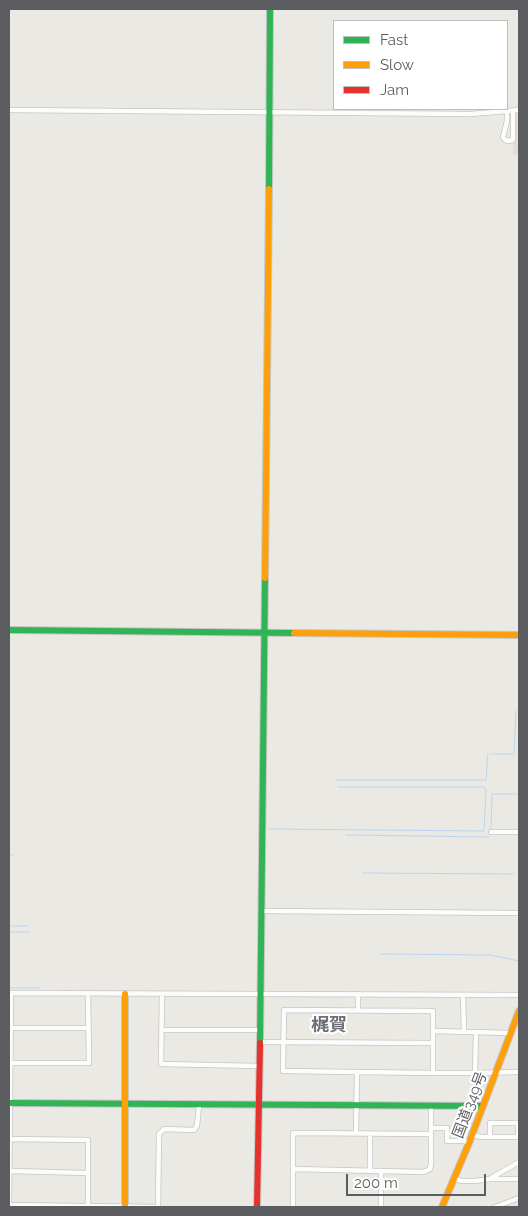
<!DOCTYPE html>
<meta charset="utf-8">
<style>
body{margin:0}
#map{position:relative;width:528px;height:1216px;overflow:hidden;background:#eae9e4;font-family:Raleway,sans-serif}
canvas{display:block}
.frame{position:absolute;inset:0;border:10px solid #5b5d61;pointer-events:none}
.legend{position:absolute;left:333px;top:20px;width:175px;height:90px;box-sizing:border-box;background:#fff;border:1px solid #bdbec0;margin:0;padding:6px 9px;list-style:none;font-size:15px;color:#5b5d61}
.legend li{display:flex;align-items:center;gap:10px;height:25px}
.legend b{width:25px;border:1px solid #bdbec0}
.scale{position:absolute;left:346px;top:1174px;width:140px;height:22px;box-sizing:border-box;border:2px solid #5b5d61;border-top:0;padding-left:6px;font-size:15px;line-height:18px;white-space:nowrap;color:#5b5d61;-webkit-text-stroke:4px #fff;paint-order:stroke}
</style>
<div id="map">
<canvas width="528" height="1216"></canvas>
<div class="frame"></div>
<ul class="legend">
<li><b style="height:6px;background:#30b455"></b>Fast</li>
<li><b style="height:6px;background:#ff9f0a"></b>Slow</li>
<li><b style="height:6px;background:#e5322d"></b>Jam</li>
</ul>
<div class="scale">200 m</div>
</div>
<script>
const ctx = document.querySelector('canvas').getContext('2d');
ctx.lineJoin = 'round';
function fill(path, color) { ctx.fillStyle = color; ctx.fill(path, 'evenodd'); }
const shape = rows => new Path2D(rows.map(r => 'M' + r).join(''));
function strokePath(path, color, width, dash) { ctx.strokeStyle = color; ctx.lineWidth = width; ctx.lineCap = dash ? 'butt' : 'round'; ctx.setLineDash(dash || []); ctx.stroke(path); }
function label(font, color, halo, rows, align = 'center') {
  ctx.font = font + ' Raleway,"Noto Sans JP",sans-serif'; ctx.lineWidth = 4; ctx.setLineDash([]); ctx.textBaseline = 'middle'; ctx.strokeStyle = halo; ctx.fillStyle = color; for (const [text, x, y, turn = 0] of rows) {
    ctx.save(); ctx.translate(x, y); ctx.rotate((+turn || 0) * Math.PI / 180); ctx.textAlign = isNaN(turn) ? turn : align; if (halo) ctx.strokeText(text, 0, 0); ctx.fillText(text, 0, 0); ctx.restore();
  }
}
const medical = shape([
 [519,111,519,155,513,155,514,112]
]);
const stream = shape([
 [491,754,514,754,516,711],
 [336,780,486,780,488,753],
 [268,829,484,831,486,789,483,787,338,787],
 [491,829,492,794,519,794],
 [346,835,489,837],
 [9,855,13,855],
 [362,873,514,874],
 [9,926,28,926],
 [9,932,29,932],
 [380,954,490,955,519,961],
 [9,988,40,988]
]);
const street = shape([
 [9,110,471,114,519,110],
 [507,112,507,121,503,137,505,140,509,141,513,140,513,111],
 [491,832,519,832],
 [262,911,519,913],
 [9,993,519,995],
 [162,994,161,1064,259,1066],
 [463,995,464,1032],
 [358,1010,358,994],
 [9,1028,89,1028],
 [162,1030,261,1030],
 [433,1031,510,1033],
 [260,1042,433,1043],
 [9,1063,89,1063,88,994],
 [433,1073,433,1011,284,1010,283,1071,357,1072,433,1073,475,1073,476,1032],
 [475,1073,519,1072],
 [431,1128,431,1107],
 [356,1133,357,1072],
 [370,1134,370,1171],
 [472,1135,481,1137,519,1137],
 [490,1136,490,1123,518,1123,518,1137],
 [9,1139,88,1140,88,1207],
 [293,1169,424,1172,430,1169,431,1164,431,1128,447,1128,447,1141,464,1141,469,1143],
 [9,1171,88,1173],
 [454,1178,461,1181,475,1181,490,1179,519,1179],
 [491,1178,519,1162],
 [9,1205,158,1207],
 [9,1207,11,993],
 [158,1207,159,1134,164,1129,194,1130,197,1126,199,1105],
 [293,1207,293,1133,431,1134],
 [381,1207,381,1171],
 [495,1207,519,1198]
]);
const fast = shape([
 [269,189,270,9],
 [9,630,294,633],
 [260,1043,265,578],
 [9,1103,483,1106]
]);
const slow = shape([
 [265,578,269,189],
 [294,633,519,635],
 [125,994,125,1207],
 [442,1207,469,1143,519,1011]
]);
const jam = shape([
 [257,1207,260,1043]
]);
const streetNames = [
 ["国道349号",470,1105,-69]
];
const quarterNames = [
 ["梶賀",329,1026]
];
fill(medical, '#e6dbd7');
strokePath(stream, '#bcd6f0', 1);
strokePath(street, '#c6c5c5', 6);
strokePath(fast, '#c6c7c6', 8);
strokePath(slow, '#c6c7c6', 8);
strokePath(jam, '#c6c7c6', 8);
strokePath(street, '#fcfcfb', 4.5);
strokePath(fast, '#30b455', 6);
strokePath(slow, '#ff9f0a', 6);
strokePath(jam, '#e5322d', 6);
label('15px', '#5b5d61', '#fff', streetNames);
label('bold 18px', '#6c6f73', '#fff', quarterNames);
</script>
